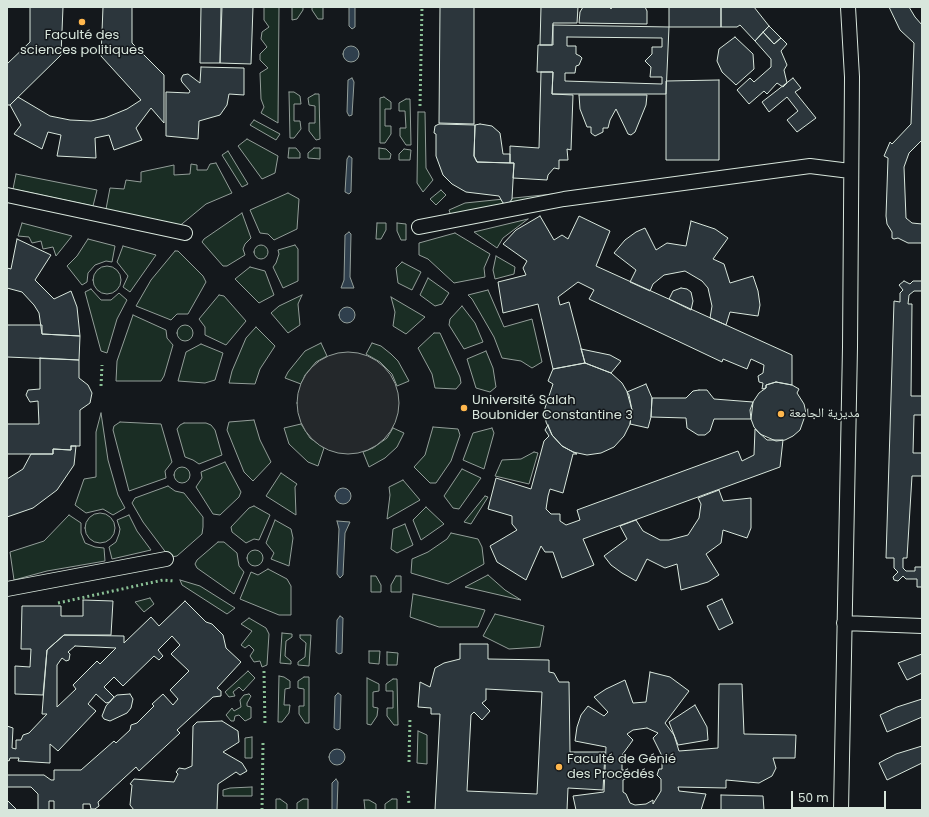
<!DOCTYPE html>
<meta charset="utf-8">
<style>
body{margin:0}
#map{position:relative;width:929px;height:817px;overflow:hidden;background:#14181c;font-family:Poppins,sans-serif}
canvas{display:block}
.frame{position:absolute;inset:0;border:8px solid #d8e6dc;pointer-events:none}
.scale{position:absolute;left:791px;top:791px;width:95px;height:18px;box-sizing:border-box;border:2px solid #d8e6dc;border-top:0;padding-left:5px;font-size:12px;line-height:14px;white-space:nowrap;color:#d8e6dc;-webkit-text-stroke:3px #14181c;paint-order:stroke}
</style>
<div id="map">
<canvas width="929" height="817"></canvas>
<div class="frame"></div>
<div class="scale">50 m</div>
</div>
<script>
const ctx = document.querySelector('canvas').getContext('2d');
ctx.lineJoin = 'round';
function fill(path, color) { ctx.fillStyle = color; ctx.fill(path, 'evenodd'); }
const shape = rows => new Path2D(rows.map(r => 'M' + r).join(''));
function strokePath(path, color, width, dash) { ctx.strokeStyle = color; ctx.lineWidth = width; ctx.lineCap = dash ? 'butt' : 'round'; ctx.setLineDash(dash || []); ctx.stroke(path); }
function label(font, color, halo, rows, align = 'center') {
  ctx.font = font + ' Poppins,"Noto Naskh Arabic",sans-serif'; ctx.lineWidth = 3; ctx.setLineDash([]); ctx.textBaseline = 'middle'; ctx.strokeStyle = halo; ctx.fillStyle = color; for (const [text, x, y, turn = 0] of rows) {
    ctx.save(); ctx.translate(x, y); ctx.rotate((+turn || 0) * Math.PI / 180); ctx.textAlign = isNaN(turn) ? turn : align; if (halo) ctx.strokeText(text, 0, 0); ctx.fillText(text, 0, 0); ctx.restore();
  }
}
const green = shape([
 [264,7,279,7,278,123,261,113,264,107,261,99,260,73,268,68,260,60,260,54,267,47,261,39,262,32,269,27,264,20,264,7],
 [292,7,303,7,303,10,297,19,292,20,292,7],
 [312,7,323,7,323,19,318,19,312,10,312,7],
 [289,92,294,92,300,96,301,104,294,104,294,121,300,121,301,129,294,138,290,138,289,92],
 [315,94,319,94,320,139,316,140,309,131,309,123,315,123,315,106,309,105,308,98,315,94],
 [384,97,391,102,391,109,385,109,385,126,391,126,391,134,385,143,380,143,380,98,384,97],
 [406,99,410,99,411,145,406,145,400,136,400,128,406,128,405,111,399,111,399,103,406,99],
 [418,112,425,112,426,168,433,180,423,192,417,183,418,112],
 [254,120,280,134,276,140,250,125,254,120],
 [247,139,278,156,275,173,262,179,238,146,247,139],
 [289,148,296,148,300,153,300,158,288,158,289,148],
 [314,148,320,148,320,159,308,158,308,153,314,148],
 [379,148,386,149,391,154,390,159,379,159,379,148],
 [404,149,411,150,410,160,399,160,399,154,404,149],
 [228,151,248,184,242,187,222,155,228,151],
 [216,163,232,193,206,204,177,228,106,209,110,188,124,189,126,180,141,182,141,172,174,165,174,175,190,174,191,164,197,165,197,170,207,170,210,164,216,163],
 [16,174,97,190,93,206,13,189,16,174],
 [441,190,446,195,436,205,430,199,441,190],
 [582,191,451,216,449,210,465,203,582,191],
 [288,193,299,199,297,229,274,240,268,234,260,233,250,210,288,193],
 [242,213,251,238,245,244,243,249,245,255,227,266,223,266,202,242,204,239,242,213],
 [528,219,503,238,497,248,474,232,528,219],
 [22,223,72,236,56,256,53,247,43,249,41,241,32,243,29,237,18,236,22,223],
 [377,223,386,223,386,230,381,239,376,239,377,223],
 [397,223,406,224,406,240,401,240,397,231,397,223],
 [455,233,490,254,484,268,485,277,454,283,428,259,419,255,419,243,455,233],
 [88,239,115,246,112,262,106,261,95,265,88,273,87,282,82,285,67,266,77,256,88,239],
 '254 252a7 7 0 1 1 14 0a7 7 0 1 1-14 0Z',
 [295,245,298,249,298,281,283,288,273,267,276,263,279,254,278,250,295,245],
 [123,246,156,255,130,292,123,287,128,276,117,262,123,246],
 [175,251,178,251,203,276,206,282,188,314,177,314,171,320,136,306,151,280,175,251],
 [496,256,515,267,514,274,495,279,493,270,496,256],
 [402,262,421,272,412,290,398,283,396,268,402,262],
 '93 280a14 14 0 1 1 28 0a14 14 0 1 1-28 0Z',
 [250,267,265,271,274,295,259,303,235,279,250,267],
 [428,278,449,293,442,304,435,306,420,295,428,278],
 [91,289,101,300,111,300,119,293,127,300,117,319,107,353,101,351,85,292,91,289],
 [488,290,504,327,532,319,542,362,532,368,521,361,502,358,494,337,472,299,468,295,488,290],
 [219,295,224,296,246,321,226,345,205,335,205,327,199,319,219,295],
 [302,295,298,304,300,325,288,333,271,313,279,306,302,295],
 [391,297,425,317,406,334,393,326,395,312,391,297],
 [462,306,475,323,483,342,464,349,449,325,450,319,462,306],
 [133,315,166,330,167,338,173,345,164,376,161,381,116,381,117,361,133,315],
 '177 333a8 8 0 1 1 16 0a8 8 0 1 1-16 0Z',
 [256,327,275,346,260,369,255,384,229,383,232,371,246,338,256,327],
 [434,333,440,333,460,377,461,383,456,389,435,388,432,374,418,348,434,333],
 [321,343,327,356,316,362,305,375,301,384,285,378,288,372,305,351,321,343],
 [372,343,381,346,391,354,398,361,409,381,397,386,392,374,380,362,366,354,372,343],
 [201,344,223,353,215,380,205,383,178,381,186,352,201,344],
 [486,351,493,368,496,387,490,392,476,388,467,359,486,351],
 [101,413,108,460,118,495,125,508,113,515,103,509,86,513,75,505,84,479,96,477,96,432,101,413],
 [254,420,260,440,271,462,253,481,244,472,227,430,229,422,254,420],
 [120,422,161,424,172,462,165,471,166,478,129,491,113,430,114,426,120,422],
 [184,423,206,423,211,425,215,430,222,455,199,464,193,460,185,457,177,429,180,425,184,423],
 [301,424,310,438,324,448,318,466,308,462,289,444,284,428,301,424],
 [433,427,458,429,460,435,451,461,436,483,430,483,414,467,425,455,433,427],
 [393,428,404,433,397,447,385,458,369,467,363,452,373,448,387,438,393,428],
 [492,428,494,433,484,469,463,460,473,433,492,428],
 [534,452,538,453,529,484,495,476,502,460,521,459,534,452],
 [225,462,241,492,239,497,220,515,213,514,196,487,202,478,201,472,225,462],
 '174 475a8 8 0 1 1 16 0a8 8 0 1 1-16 0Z',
 [462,469,481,478,459,509,453,508,444,496,462,469],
 [281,473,297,484,295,487,296,515,266,496,281,473],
 [403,480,420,500,387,519,390,495,389,487,403,480],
 [168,486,175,491,184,493,203,517,203,527,202,534,177,556,171,557,167,554,143,522,132,503,135,498,168,486],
 [485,496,488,497,471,524,464,522,485,496],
 [254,506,270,515,259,540,254,539,246,543,232,532,231,527,249,508,254,506],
 [426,507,444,524,421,540,413,520,426,507],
 '85 528a15 15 0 1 1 30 0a15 15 0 1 1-30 0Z',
 [69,515,81,523,81,533,85,543,95,547,104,548,105,561,47,571,14,580,10,552,44,541,69,515],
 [129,515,137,531,151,550,112,559,109,547,116,542,119,534,120,529,117,520,129,515],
 [275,520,291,529,293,538,289,566,271,559,274,553,266,543,275,520],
 [405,524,413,545,397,553,391,549,393,529,405,524],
 [451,533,478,539,482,547,484,564,448,584,411,573,412,559,428,552,447,539,451,533],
 [218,542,224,542,237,553,239,566,244,572,234,594,197,568,195,564,197,560,218,542],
 '247 558a8 8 0 1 1 16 0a8 8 0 1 1-16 0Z',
 [268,569,287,579,291,586,291,615,279,615,240,599,251,572,258,575,268,569],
 [488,575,505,590,521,600,465,587,488,575],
 [371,576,376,576,381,585,381,592,371,592,371,576],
 [396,576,401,576,401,592,391,592,391,585,396,576],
 [180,580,200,586,235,608,227,614,182,585,180,580],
 [413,594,485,610,478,627,439,627,410,617,413,594],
 [150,598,154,604,144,612,135,602,150,598],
 [495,614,544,626,540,647,509,649,483,636,495,614],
 [249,618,266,628,269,634,267,665,262,667,260,661,254,662,250,656,254,650,249,645,245,648,241,645,252,631,241,624,249,618],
 [282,633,292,634,292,637,286,641,285,656,291,661,291,664,280,663,282,633],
 [300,635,311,635,309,666,298,665,298,662,305,657,306,643,300,638,300,635],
 [369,651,380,651,379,664,369,663,369,651],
 [387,652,398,653,397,665,387,665,387,652],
 [248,671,255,678,243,691,239,687,233,692,235,696,229,697,225,692,248,671],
 [279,676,284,677,290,681,290,688,285,689,284,705,290,705,289,713,282,722,278,722,279,676],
 [304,677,309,677,309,723,305,723,299,714,299,706,304,706,304,689,298,688,298,681,304,677],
 [367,678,379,684,379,691,373,692,373,707,378,708,377,716,371,725,367,724,367,678],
 [393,679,397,679,398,725,394,725,387,716,387,708,393,708,393,691,386,691,386,684,393,679],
 [249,694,251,696,247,703,247,706,251,707,251,718,245,721,239,715,235,716,234,721,231,721,226,715,232,708,234,711,241,707,240,700,244,695,249,694],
 [418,731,427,735,427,764,417,763,418,731],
 [252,737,252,758,245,758,245,738,252,737],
 [252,787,252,796,223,796,223,790,230,788,252,787],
 [280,799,287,804,287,810,276,810,276,799,280,799],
 [303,799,308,799,308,810,297,810,297,803,303,799],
 [392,799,397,799,397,810,385,810,385,804,392,799],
 [364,800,369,800,376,804,376,810,365,810,364,800]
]);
const parking = shape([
 '297 403a51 51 0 1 1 102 0a51 51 0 1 1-102 0Z'
]);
const water = shape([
 [349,7,355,7,355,27,352,29,349,26,349,7],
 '343 54a8 8 0 1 1 16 0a8 8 0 1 1-16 0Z',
 [352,78,354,82,352,115,349,116,347,112,348,80,352,78],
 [349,156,352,158,351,192,349,194,345,192,347,159,349,156],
 [349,232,351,234,350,277,354,288,341,288,344,280,345,235,349,232],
 '339 315a8 8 0 1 1 16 0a8 8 0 1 1-16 0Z',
 '335 496a8 8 0 1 1 16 0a8 8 0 1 1-16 0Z',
 [337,521,350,522,345,533,343,575,340,578,337,574,339,529,337,521],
 [340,616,343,618,342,653,339,654,336,652,337,620,340,616],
 [338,693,341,695,340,729,337,730,334,728,335,696,338,693],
 '329 757a8 8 0 1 1 16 0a8 8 0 1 1-16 0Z',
 [336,779,338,782,337,810,332,810,332,783,336,779]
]);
const building = shape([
 [30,7,63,7,61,55,10,105,7,105,7,64,30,42,30,7],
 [103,7,132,7,132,43,164,75,164,123,151,108,136,128,142,140,114,150,109,135,95,138,96,158,57,156,61,135,48,132,42,149,14,134,21,125,10,105,18,97,50,116,70,120,91,121,105,118,127,109,141,100,101,56,103,7],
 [201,7,221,7,220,63,200,63,201,7],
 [222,7,253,7,251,64,220,63,222,7],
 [440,7,474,7,474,124,439,123,440,7],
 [541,7,578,7,577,23,553,23,552,45,540,45,541,7],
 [583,7,610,7,611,9,612,7,645,7,647,11,647,24,579,23,580,12,583,7],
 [669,7,721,7,721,27,669,27,669,7],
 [721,7,754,7,769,26,755,41,740,25,737,27,721,27,721,7],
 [889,7,909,7,915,17,922,25,922,140,909,153,904,167,906,218,912,223,922,224,922,243,908,243,898,238,894,239,892,238,892,232,887,224,886,216,888,158,884,156,890,142,892,144,911,124,914,43,900,30,889,7],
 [553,25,669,27,666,94,552,94,553,72,537,72,538,45,553,45,553,25],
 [567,37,662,38,662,47,652,47,652,54,645,61,651,67,650,77,662,77,662,84,565,81,565,73,575,73,576,66,579,65,582,58,580,56,576,54,576,46,567,46,567,37],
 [769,26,781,38,774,44,763,32,769,26],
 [763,32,774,44,781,38,787,44,781,51,787,65,784,70,787,83,783,87,777,83,767,94,764,91,749,104,737,90,750,78,754,82,771,67,771,59,755,41,763,32],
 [735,37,753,54,754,69,736,85,722,72,717,61,719,49,735,37],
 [201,67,244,68,244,95,229,94,227,105,220,115,199,121,198,139,166,136,166,92,189,93,190,91,182,82,181,79,183,75,188,74,200,83,201,67],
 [541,72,553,72,552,94,573,95,571,150,567,149,568,160,559,160,559,169,554,168,548,175,547,180,513,178,514,163,510,163,510,146,539,148,541,72],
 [793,78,801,88,795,92,816,118,797,132,787,120,798,111,787,97,769,112,762,102,793,78],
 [719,80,719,160,666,160,666,81,719,80],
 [579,95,647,95,646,105,635,132,631,135,628,134,616,109,610,120,608,128,603,128,603,132,595,136,591,133,591,127,587,127,580,109,579,95],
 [439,124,475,125,474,156,477,162,514,163,512,199,510,202,506,204,503,203,499,196,466,192,452,184,443,175,436,156,436,134,434,133,435,126,439,124],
 [480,124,492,126,500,133,503,154,510,154,510,163,477,162,474,156,475,125,480,124],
 [540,216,554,240,562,235,568,239,579,216,610,231,596,266,792,355,792,385,776,382,766,385,766,388,762,389,763,383,759,382,758,376,763,373,764,365,751,359,747,369,723,359,722,362,589,299,594,290,578,282,558,297,560,305,569,302,585,363,553,369,538,304,503,313,498,282,526,275,523,268,527,261,503,244,516,230,540,216],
 [691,221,715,229,728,238,713,259,724,264,730,283,753,276,758,291,760,305,758,316,730,312,726,325,710,318,712,306,708,288,702,281,685,271,664,275,653,284,650,291,630,282,636,270,614,253,625,240,636,232,645,228,656,250,667,243,686,246,691,221],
 [17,239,51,255,35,280,54,299,71,291,77,307,80,336,42,334,39,313,34,305,22,292,7,288,7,268,11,269,17,239],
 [904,281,910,284,913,281,922,281,922,291,914,291,909,295,908,304,912,304,911,396,922,396,922,415,914,415,913,453,922,453,922,476,912,476,907,558,903,558,903,568,906,571,915,571,915,567,922,567,922,587,917,587,917,579,906,579,903,576,898,581,894,580,893,577,898,572,894,568,894,558,886,558,894,301,900,302,900,293,903,290,899,285,904,281],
 [681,288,687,289,691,292,693,301,691,310,669,299,673,291,681,288],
 [7,325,42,325,42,334,80,336,79,360,7,357,7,325],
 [581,349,610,355,621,361,611,373,585,363,581,349],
 [40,358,79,360,79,378,88,385,92,393,90,403,80,410,80,446,71,446,71,450,53,449,53,454,7,454,7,424,39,424,38,401,30,402,26,395,28,390,40,389,40,358],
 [585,363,611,373,622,383,629,395,632,410,630,424,624,436,614,447,601,453,587,455,573,452,562,446,552,435,546,422,545,408,553,384,548,381,553,369,585,363],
 [776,382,792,385,799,389,797,393,804,404,806,413,800,430,793,436,785,440,776,441,760,434,754,427,751,419,750,410,753,402,759,393,766,388,766,385,776,382],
 [646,384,652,398,651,417,648,428,630,424,632,410,627,392,646,384],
 [699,390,707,390,714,399,753,402,751,419,714,419,710,431,705,435,698,435,687,428,686,418,651,417,652,398,686,398,693,391,699,390],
 [548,425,552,435,562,446,577,454,573,454,563,493,550,489,548,496,546,509,551,514,560,514,560,521,566,525,580,520,577,510,738,451,742,461,754,455,755,429,767,440,783,440,780,467,583,539,594,565,562,578,553,552,545,552,541,546,526,580,497,562,490,546,517,530,512,524,512,516,488,509,496,478,531,489,544,441,549,436,545,430,548,425],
 [71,446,76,446,74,465,57,490,33,508,7,517,7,479,23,469,31,454,53,454,53,449,71,450,71,446],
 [719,490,723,501,751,498,751,528,747,538,723,530,721,543,706,554,719,575,708,582,681,590,677,564,665,568,647,559,636,581,622,573,611,565,604,556,627,539,620,526,636,520,643,531,660,540,669,540,688,535,699,518,701,504,698,498,719,490],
 [722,599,733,623,719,630,707,606,722,599],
 [83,600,113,601,111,635,64,635,47,650,43,695,15,694,15,666,30,667,31,649,21,649,22,606,61,606,61,616,83,616,83,600],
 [185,601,206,622,212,624,223,635,226,648,241,662,217,688,221,691,221,696,213,697,177,730,180,733,139,771,136,767,98,802,99,806,95,809,91,809,90,804,83,804,83,810,54,810,54,801,49,801,49,810,38,810,38,794,31,787,7,787,7,775,44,775,51,780,54,780,54,770,81,770,114,741,116,743,130,730,131,725,137,723,154,706,152,704,163,694,173,705,178,699,170,690,189,671,171,654,180,645,172,636,158,650,163,656,159,660,154,656,123,686,114,677,104,687,114,697,110,702,106,703,96,694,88,704,96,711,58,751,50,744,50,763,18,761,19,758,10,758,9,761,7,760,7,726,13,728,12,748,16,749,16,740,21,740,23,735,29,733,47,714,42,714,47,650,64,635,124,636,124,643,151,617,159,626,185,601],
 [75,646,116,648,100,664,97,661,73,685,76,689,57,707,57,665,62,658,66,661,69,660,70,654,68,652,75,646],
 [460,644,488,644,488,659,549,660,549,672,554,673,559,682,569,682,570,752,605,752,603,790,568,788,567,810,435,810,440,714,431,714,431,708,418,707,420,682,430,687,435,668,444,663,460,659,460,644],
 [486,689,542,692,537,794,467,791,471,715,474,712,482,720,490,711,482,703,486,700,486,689],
 [922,654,922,673,907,680,898,663,922,654],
 [650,672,670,677,689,691,665,723,674,735,679,751,718,748,719,684,742,684,744,734,796,735,795,758,773,758,776,768,772,776,759,783,726,780,726,788,678,787,679,791,706,794,701,810,576,810,573,796,604,792,606,747,575,741,577,727,581,715,588,706,604,716,608,712,594,697,606,689,625,680,633,703,646,702,650,672],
 [647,728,658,733,653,738,662,756,662,769,659,769,657,775,661,779,661,791,653,804,653,800,646,804,635,805,630,803,626,794,623,792,623,780,629,777,629,774,626,770,622,770,622,755,633,740,627,734,633,730,647,728],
 [130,694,133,699,131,708,127,713,110,721,104,719,102,716,106,706,112,699,117,695,130,694],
 [922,699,922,717,887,732,880,715,897,707,922,699],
 [695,705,707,727,708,740,678,745,669,722,695,705],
 [222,721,238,731,239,742,223,752,242,763,247,771,240,775,236,772,218,784,217,810,134,810,130,805,132,785,130,784,134,779,174,782,178,774,176,772,179,768,185,769,192,766,193,726,197,722,222,721],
 [922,746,922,763,887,780,879,763,896,754,922,746],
 [721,795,763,796,764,810,721,810,721,795],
 [7,800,17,810,7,810,7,800]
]);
const minor = shape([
 [7,195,185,233],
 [419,227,564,199,810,166,850,171],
 [7,589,166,559],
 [844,623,922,626],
 [841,810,850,347,852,77,848,7]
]);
const hedge = shape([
 [420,106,422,7],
 [101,386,102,365],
 [58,603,163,580,174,581],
 [264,671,265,725],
 [409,762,410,717],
 [408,791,409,804],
 [262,810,263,743]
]);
const markers = [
 [82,22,4,"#ffb74d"],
 [464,408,4,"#ffb74d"],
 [781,414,4,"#ffb74d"],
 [559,767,4,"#ffb74d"]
];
const poiNames = [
 ["Faculté des",82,36,"center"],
 ["sciences politiques",82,51,"center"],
 ["Université Salah",472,401],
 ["Boubnider Constantine 3",472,416],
 ["مديرية الجامعة",789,414],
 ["Faculté de Génié",567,760],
 ["des Procédés",567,775]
];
fill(green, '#1a2d24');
strokePath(green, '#939e99', 1);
fill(parking, '#24282b');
strokePath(parking, '#939e99', 1);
fill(water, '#2f3f4d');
strokePath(water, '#939e99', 1);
fill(building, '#2c363c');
strokePath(building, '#d8e6dc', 1);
strokePath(minor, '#d8e6dc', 16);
strokePath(minor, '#14181c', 14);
strokePath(hedge, '#8ac095', 3, [2, 3]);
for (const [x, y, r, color] of markers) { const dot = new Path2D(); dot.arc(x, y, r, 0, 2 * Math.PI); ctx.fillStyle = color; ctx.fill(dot); strokePath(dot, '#14181c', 1.5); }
label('13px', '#d8e6dc', '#14181c', poiNames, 'left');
</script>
